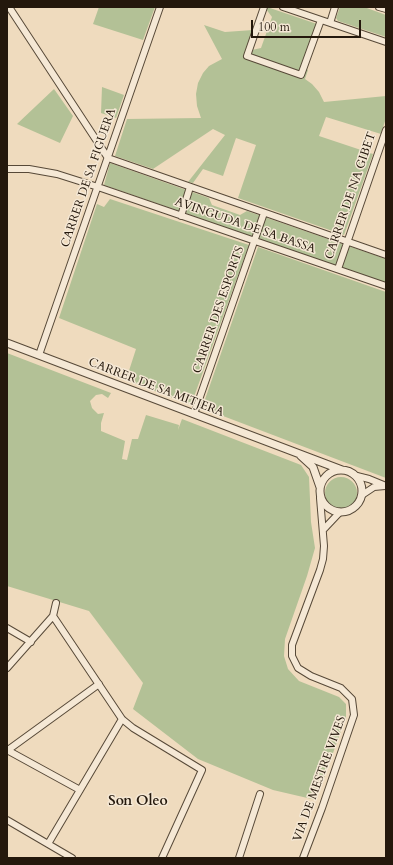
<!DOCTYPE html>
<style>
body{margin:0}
#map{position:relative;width:393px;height:865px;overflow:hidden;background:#efdbbe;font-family:Cardo,serif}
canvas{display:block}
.frame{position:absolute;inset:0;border:8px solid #24180c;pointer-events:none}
.scale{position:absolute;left:251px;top:20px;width:110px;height:18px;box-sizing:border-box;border:2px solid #24180c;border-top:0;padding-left:5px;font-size:12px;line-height:14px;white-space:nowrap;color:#24180c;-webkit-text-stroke:3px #f5e8d5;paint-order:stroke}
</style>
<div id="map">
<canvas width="393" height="865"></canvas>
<div class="frame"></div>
<div class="scale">100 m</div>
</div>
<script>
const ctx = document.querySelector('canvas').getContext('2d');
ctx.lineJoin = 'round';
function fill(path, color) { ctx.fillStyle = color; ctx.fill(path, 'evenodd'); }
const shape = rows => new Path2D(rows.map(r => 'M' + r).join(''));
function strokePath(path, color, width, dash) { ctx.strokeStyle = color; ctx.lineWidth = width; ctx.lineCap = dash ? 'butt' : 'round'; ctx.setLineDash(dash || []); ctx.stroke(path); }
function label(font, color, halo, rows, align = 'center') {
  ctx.font = font + ' Cardo,serif'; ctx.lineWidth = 3; ctx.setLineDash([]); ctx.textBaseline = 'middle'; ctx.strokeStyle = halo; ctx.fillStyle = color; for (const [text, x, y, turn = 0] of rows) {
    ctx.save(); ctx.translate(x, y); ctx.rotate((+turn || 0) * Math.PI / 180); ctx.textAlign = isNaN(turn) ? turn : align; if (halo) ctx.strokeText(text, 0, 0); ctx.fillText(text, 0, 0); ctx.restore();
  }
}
const green = shape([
 [99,7,155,7,143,40,93,24],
 [267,7,317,24,302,66,308,70,305,79,312,84,319,92,324,102,386,96,386,118,381,134,326,117,319,136,373,154,344,235,238,198,256,145,236,138,223,176,203,169,193,183,188,182,225,135,213,129,153,169,115,156,127,119,201,118,197,106,196,94,198,83,203,73,209,66,222,59,204,25,225,32,253,30,252,50,261,48,272,17,266,9],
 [340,7,364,7,386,15,386,37,338,21,336,18],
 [102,87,124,95,116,118,101,113],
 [54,89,73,116,60,143,17,124],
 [110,163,209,198,212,205,240,215,247,211,386,259,386,283,104,185],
 [110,199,249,245,191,405,126,380,136,349,59,318,97,204,104,207],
 [258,247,386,292,386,478,202,408],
 [7,353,111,393,108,398,102,394,96,395,90,401,92,408,98,414,104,413,101,423,101,431,125,441,122,459,127,460,132,439,138,439,146,415,179,425,178,430,182,419,301,465,309,477,311,522,315,548,307,576,285,639,284,656,288,669,299,681,339,697,346,704,346,717,316,800,273,790,198,759,133,709,143,683,89,611,7,586],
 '325 493a16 16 0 1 1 32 0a16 16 0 1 1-32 0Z'
]);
const minor = shape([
 [9,7,108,158,386,255],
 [264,7,247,56,301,75,321,20],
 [283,7,386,42],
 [379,7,386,9],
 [330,23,335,7],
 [7,169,29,169,57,174,98,187,386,286],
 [181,216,190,187],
 [338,269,386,130],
 [39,355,160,7],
 [194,414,264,213],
 [357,476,369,479,386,486],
 [362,495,374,487,385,486],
 [323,530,340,512],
 [53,616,122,719,133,728,202,770,162,858],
 [7,628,31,642],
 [7,668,53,616,56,603],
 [7,750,80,790],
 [8,750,99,684],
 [7,820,72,858],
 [48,844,122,719],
 [239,858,260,794],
 [303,858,322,808,354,715,352,699,341,688,311,676,298,668,292,656,292,645,320,570,323,559,324,546,320,498]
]);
const tertiary = shape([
 [7,343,342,470],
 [301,456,313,467,320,487],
 '320 491a21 21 0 1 1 42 0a21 21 0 1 1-42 0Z'
]);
const streetNames = [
 ["CARRER DE SA FIGUERA",89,178,-71],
 ["CARRER DE NA GIBET",351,196,-71],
 ["AVINGUDA DE SA BASSA",245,226,19],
 ["CARRER DES ESPORTS",219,310,-71],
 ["CARRER DE SA MITJERA",156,388,21],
 ["VIA DE MESTRE VIVES",320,779,-70]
];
const quarterNames = [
 ["Son Oleo",138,802]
];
fill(green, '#b3c196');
strokePath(minor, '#574938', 8);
strokePath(tertiary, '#574938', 9);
strokePath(minor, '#f5e8d5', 6);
strokePath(tertiary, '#f5e8d5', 7);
label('12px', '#24180c', '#f5e8d5', streetNames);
label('bold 14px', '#24180c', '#f5e8d5', quarterNames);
</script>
